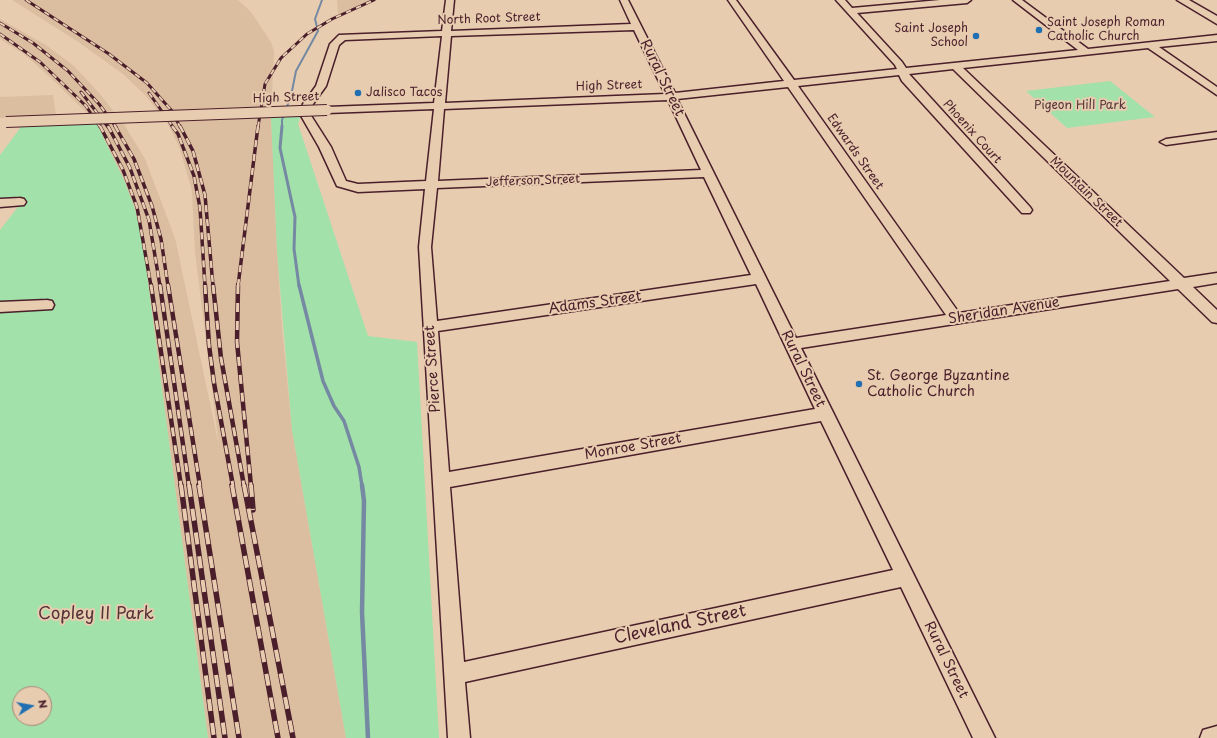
<!DOCTYPE html>
<style>
body{margin:0}
#map{position:relative;width:1217px;height:738px;overflow:hidden;background:#e7ccaf;font-family:"Playpen Sans",sans-serif}
canvas{display:block}
.north{position:absolute;left:12px;top:686px;width:40px;height:40px;box-sizing:border-box;background:#e7ccaf;border:1px solid #a8877a;border-radius:50%;rotate:79deg;font-size:11px;font-weight:700;line-height:16px;text-align:center;color:#4a1f2b}
.north::after{content:'';display:block;margin:auto;width:14px;height:18px;background:#1f6fb2;clip-path:polygon(50% 0,100% 100%,50% 72%,0 100%)}
</style>
<div id="map">
<canvas width="1217" height="738"></canvas>
<div class="north">N</div>
</div>
<script>
const ctx = document.querySelector('canvas').getContext('2d');
ctx.lineJoin = 'round';
function fill(path, color) { ctx.fillStyle = color; ctx.fill(path, 'evenodd'); }
const shape = rows => new Path2D(rows.map(r => 'M' + r).join(''));
function strokePath(path, color, width, dash) { ctx.strokeStyle = color; ctx.lineWidth = width; ctx.lineCap = dash ? 'butt' : 'round'; ctx.setLineDash(dash || []); ctx.stroke(path); }
function label(font, color, halo, rows, align = 'center') {
  ctx.font = font + ' "Playpen Sans",sans-serif'; ctx.lineWidth = 4; ctx.setLineDash([]); ctx.textBaseline = 'middle'; ctx.strokeStyle = halo; ctx.fillStyle = color; for (const [text, x, y, turn = 0] of rows) {
    ctx.save(); ctx.translate(x, y); ctx.rotate((+turn || 0) * Math.PI / 180); ctx.textAlign = isNaN(turn) ? turn : align; if (halo) ctx.strokeText(text, 0, 0); ctx.fillText(text, 0, 0); ctx.restore();
  }
}
const built = shape([
 [12,0,238,0,251,12,271,42,274,52,271,113,277,252,282,328,292,430,346,738,208,738,143,244,135,209,124,180,96,122,54,81,24,54,0,39,0,19,46,45,74,66,100,94,125,126,145,159,175,238,219,446,195,252,192,191,180,149,168,124,145,95,123,74,77,41],
 [337,0,370,0,338,14],
 [53,95,56,115,0,118,0,97]
]);
const green = shape([
 [1110,81,1155,117,1067,128,1026,91],
 [301,115,298,124,368,336,417,342,439,738,346,738,292,430,277,252,271,116],
 [96,122,124,180,135,209,143,244,208,738,0,738,0,230,25,198,0,199,0,155,21,127],
 [20,694,44,694,44,718,20,718]
]);
const streamFar3 = shape([
 [282,127,282,120,291,96,296,71,318,31,315,19,322,0]
]);
const streamFar2 = shape([
 [282,126,280,148,295,217,294,249,299,286]
]);
const streamFar1 = shape([
 [299,285,323,381,334,406,344,421,359,467,362,486]
]);
const stream = shape([
 [362,485,364,501,362,612,368,738]
]);
const minor = shape([
 [446,0,454,0,451,31,631,24,620,0,628,0,675,93,784,81,728,0,736,0,794,80,897,69,895,65,836,0,845,0,852,8,940,0,971,0,967,3,857,13,902,62,906,68,1078,50,1013,0,1022,0,1088,49,1217,35,1217,41,1159,47,1217,87,1217,95,1148,48,963,68,1184,278,1217,273,1217,283,1193,287,1217,310,1217,323,1212,322,1178,289,801,348,995,738,973,738,901,587,465,682,470,738,448,738,419,247,425,189,358,192,337,186,319,147,300,114,303,104,316,86,330,44,339,35,442,31,446,0],
 [634,30,665,94,445,103,451,36,634,30],
 [442,36,434,103,327,107,322,110,327,113,434,109,426,181,358,184,346,181,331,147,310,114,313,104,326,86,339,45,345,40,442,36],
 [953,69,1170,281,959,313,798,86,899,75,902,81,1022,213,1030,213,1032,210,1030,207,909,74,953,69],
 [788,87,946,315,796,338,677,99,788,87],
 [668,100,701,170,438,181,444,109,668,100],
 [704,177,751,275,437,321,431,247,437,188,704,177],
 [756,284,815,409,449,472,438,331,756,284],
 [821,421,893,570,464,662,450,487,821,421],
 [1217,132,1217,138,1166,145,1160,142,1166,139,1217,132],
 [20,198,24,199,26,202,24,205,0,207,0,199,20,198],
 [47,300,52,301,54,305,52,309,0,312,0,302,47,300],
 [1217,726,1217,738,1200,738,1203,730,1217,726]
]);
const tertiary = shape([
 [1177,0,1189,0,1217,16,1217,24,1177,0]
]);
const railFar3 = shape([
 [26,0,109,54,147,83,172,111,180,127],
 [0,23,33,43,68,71,99,104,116,127],
 [0,34,40,62,86,106,100,127],
 [81,92,108,127],
 [149,93,173,127],
 [258,127,265,84,281,58,307,34,332,19,374,0]
]);
const railFar2 = shape([
 [100,126,123,170,137,207,151,286],
 [108,126,130,168,149,220,160,286],
 [115,126,134,159,152,206,161,239,168,286],
 [172,126,178,134,194,176,200,208,205,286],
 [180,126,193,151,205,195,213,286],
 [238,286,258,126]
]);
const railFar1 = shape([
 [151,285,181,486],
 [160,285,189,486],
 [168,285,200,486],
 [205,285,209,345,214,383,233,486],
 [213,285,221,358,244,486],
 [238,285,237,342,251,486]
]);
const rail = shape([
 [181,485,214,738],
 [189,485,225,738],
 [199,485,239,738],
 [232,485,278,738],
 [244,485,293,738],
 [251,485,253,510]
]);
const minorBridge = shape([
 [6,122,327,110]
]);
const markers = [
 [1039,30,4,"#1f6fb2"],
 [976,36,4,"#1f6fb2"],
 [358,93,4,"#1f6fb2"],
 [859,384,4,"#1f6fb2"]
];
const farStreetnames = [
 ["North Root Street",489,19,-2],
 ["High Street",609,86,-2],
 ["High Street",286,98,-2],
 ["Phoenix Court",972,132,48],
 ["Edwards Street",855,152,55],
 ["Jefferson Street",533,181,-2],
 ["Mountain Street",1086,192,44]
];
const farPoinames = [
 ["Saint Joseph Roman",1047,23],
 ["Catholic Church",1047,37],
 ["Saint Joseph",968,29,"right"],
 ["School",968,43,"right"],
 ["Jalisco Tacos",366,93]
];
const farParknames = [
 ["Pigeon Hill Park",1080,106]
];
const streetNames = [
 ["Rural Street",662,78,64],
 ["Adams Street",595,303,-8],
 ["Sheridan Avenue",1004,311,-9],
 ["Pierce Street",433,369,-94],
 ["Rural Street",803,369,64],
 ["Monroe Street",633,447,-10],
 ["Rural Street",946,660,64]
];
const poiNames = [
 ["St. George Byzantine",867,376],
 ["Catholic Church",867,392]
];
const nearParknames = [
 ["Copley II Park",96,614]
];
const nearStreetnames = [
 ["Cleveland Street",680,625,-12]
];
fill(built, '#dbbda0');
fill(green, '#a2e1aa');
strokePath(streamFar3, '#7589a3', 2);
strokePath(streamFar2, '#7589a3', 3);
strokePath(streamFar1, '#7589a3', 3.5);
strokePath(stream, '#7589a3', 4.5);
strokePath(minor, '#4a1f2b', 3);
strokePath(tertiary, '#4a1f2b', 3);
fill(minor, '#e7ccaf');
fill(tertiary, '#e7ccaf');
strokePath(railFar3, '#4a1f2b', 3);
strokePath(railFar2, '#4a1f2b', 3.5);
strokePath(railFar1, '#4a1f2b', 4.5);
strokePath(rail, '#4a1f2b', 5.5);
strokePath(railFar3, '#e7ccaf', 2, [5.5]);
strokePath(railFar2, '#e7ccaf', 2.5, [7]);
strokePath(railFar1, '#e7ccaf', 3, [9]);
strokePath(rail, '#e7ccaf', 4, [12]);
strokePath(minorBridge, '#4a1f2b', 12, []);
strokePath(minorBridge, '#e7ccaf', 10);
for (const [x, y, r, color] of markers) { const dot = new Path2D(); dot.arc(x, y, r, 0, 2 * Math.PI); ctx.fillStyle = color; ctx.fill(dot); strokePath(dot, '#e7ccaf', 1.5); }
label('12px', '#4a1f2b', '#e7ccaf', farStreetnames);
label('12px', '#4a1f2b', '#e7ccaf', farPoinames, 'left');
label('12px', '#533238', '#e7ccaf', farParknames);
label('14px', '#4a1f2b', '#e7ccaf', streetNames);
label('14px', '#4a1f2b', '#e7ccaf', poiNames, 'left');
label('17px', '#533238', '#e7ccaf', nearParknames);
label('17px', '#4a1f2b', '#e7ccaf', nearStreetnames);
</script>
